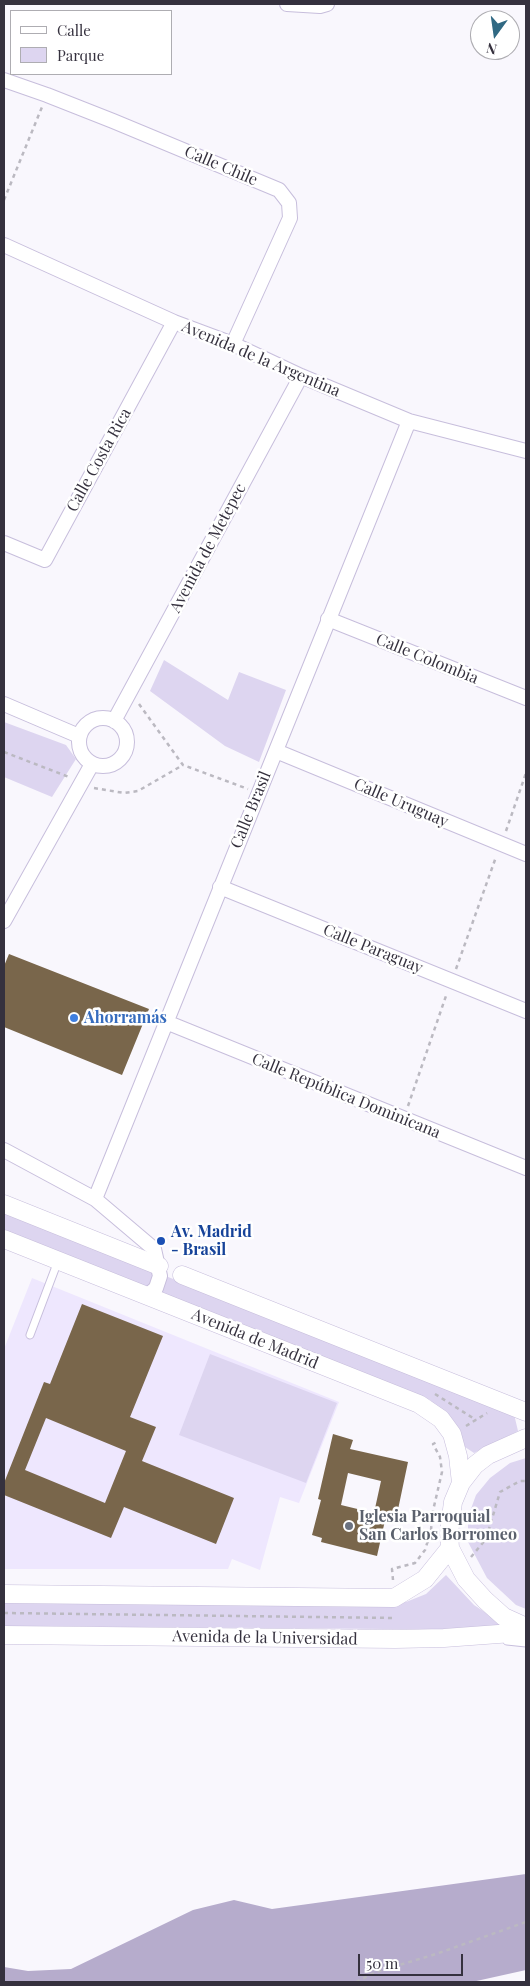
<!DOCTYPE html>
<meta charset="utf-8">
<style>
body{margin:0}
#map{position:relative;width:530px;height:1986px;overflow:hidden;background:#f9f7fd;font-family:"Playfair Display",serif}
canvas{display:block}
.frame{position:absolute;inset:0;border:5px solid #35313e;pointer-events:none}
.legend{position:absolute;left:10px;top:10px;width:162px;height:65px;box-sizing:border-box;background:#fff;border:1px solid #aeadb2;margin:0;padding:6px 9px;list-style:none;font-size:15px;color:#35313e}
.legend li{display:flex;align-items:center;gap:10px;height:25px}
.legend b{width:25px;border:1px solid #aeadb2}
.north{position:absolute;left:470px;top:10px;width:50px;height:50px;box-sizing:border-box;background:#fff;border:1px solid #aeadb2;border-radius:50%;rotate:194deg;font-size:14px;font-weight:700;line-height:20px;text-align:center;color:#35313e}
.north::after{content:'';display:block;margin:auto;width:18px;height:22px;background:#306983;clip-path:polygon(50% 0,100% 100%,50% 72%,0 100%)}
.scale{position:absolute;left:358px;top:1954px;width:105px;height:22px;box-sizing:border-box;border:2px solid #35313e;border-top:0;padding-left:6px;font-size:15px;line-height:18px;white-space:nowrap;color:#35313e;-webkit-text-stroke:4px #fff;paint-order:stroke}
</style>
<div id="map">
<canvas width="530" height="1986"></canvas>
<div class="frame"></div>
<ul class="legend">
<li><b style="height:6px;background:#fff"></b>Calle</li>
<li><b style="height:14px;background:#ddd5f0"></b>Parque</li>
</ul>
<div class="north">N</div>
<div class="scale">50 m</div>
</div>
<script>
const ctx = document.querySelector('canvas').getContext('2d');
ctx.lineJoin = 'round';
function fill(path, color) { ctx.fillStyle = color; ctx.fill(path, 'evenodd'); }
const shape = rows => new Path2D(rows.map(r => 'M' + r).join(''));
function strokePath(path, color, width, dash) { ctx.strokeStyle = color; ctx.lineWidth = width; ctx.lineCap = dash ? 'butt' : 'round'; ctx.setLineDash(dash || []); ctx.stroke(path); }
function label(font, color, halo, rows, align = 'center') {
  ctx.font = font + ' "Playfair Display",serif'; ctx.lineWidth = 5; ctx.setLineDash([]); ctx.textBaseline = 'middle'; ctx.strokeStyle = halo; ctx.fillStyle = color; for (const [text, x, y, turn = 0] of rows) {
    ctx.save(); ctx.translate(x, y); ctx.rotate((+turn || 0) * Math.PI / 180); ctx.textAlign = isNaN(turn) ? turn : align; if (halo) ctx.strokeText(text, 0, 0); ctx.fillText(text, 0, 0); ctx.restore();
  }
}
const built = shape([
 [32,1278,339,1402,299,1503,280,1497,260,1570,232,1559,228,1569,4,1569,4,1349]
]);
const green = shape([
 [164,660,228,700,239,672,286,690,259,762,225,746,150,691],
 [4,722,66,745,76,759,52,797,4,777],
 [4,1212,514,1414,518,1431,474,1453,465,1447,455,1424,430,1400,4,1230],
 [210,1354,337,1403,306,1483,179,1435],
 [526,1458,526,1609,516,1605,487,1578,468,1542,468,1517,476,1495,490,1478,510,1463],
 [446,1575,474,1605,512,1630,4,1626,4,1599,406,1602,426,1594]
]);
const forest = shape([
 [526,1874,526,1970,472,1982,4,1982,4,1967,28,1971,71,1969,193,1910,234,1900,272,1909]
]);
const building = shape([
 [9,954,149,1009,122,1075,4,1027,4,966],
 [82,1304,163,1336,130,1417,156,1427,142,1461,234,1498,216,1544,124,1507,111,1538,4,1495,4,1483,44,1382,50,1384],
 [46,1418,126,1451,105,1503,25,1470],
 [333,1434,353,1440,350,1449,408,1462,396,1519,386,1516,377,1556,321,1542,322,1538,312,1535,321,1500,318,1499],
 [348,1473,381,1481,374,1513,341,1505]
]);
const path = shape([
 [4,200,42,107],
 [139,704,183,765,248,789],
 [4,752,69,777],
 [94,788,124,793,138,791,183,765],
 [506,831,526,773],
 [456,969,496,857],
 [408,1106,447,993],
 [435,1394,476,1420],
 [466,1426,487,1413],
 [471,1557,486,1539,500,1492,520,1481,526,1481],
 [393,1580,392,1569,415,1563,425,1550,431,1531,432,1515,442,1472,440,1457,433,1444,439,1441],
 [4,1613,394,1618],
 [356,1982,376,1972,436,1954,526,1922]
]);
const service = shape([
 [30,1335,58,1261],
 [507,1641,526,1643]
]);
const minor = shape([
 [287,4,320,6,327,4],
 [4,80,47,95,113,121,279,190,289,203,290,218,233,344],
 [4,245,174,322,233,344,301,376,409,421,526,451],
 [4,543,45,560,174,322],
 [328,619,526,698],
 [4,704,79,736],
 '79 742a24 24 0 1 1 48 0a24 24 0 1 1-48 0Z',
 [114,721,301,376],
 [276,751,526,854],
 [220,887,526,1011],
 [4,921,92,764],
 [166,1022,526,1168],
 [4,1150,95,1199,154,1249,160,1276,156,1288,147,1296],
 [95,1199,409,421]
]);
const tertiary = shape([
 [4,1204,159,1266],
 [4,1239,419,1404,441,1419,452,1434,458,1456,461,1483],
 [182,1275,526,1412],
 [526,1438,488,1455,475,1465,461,1483,453,1502,449,1533,450,1548,466,1579,485,1600,504,1617,526,1627],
 [4,1594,394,1598,425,1579,450,1548],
 [4,1635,395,1639,444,1638,526,1632]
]);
const markers = [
 [74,1018,5,"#3f7fe0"],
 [161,1241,5,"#1a4fb4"],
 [349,1526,5,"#6b7280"]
];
const streetNames = [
 ["Calle Chile",221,166,23],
 ["Avenida de la Argentina",261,359,23],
 ["Calle Costa Rica",99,460,-61],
 ["Avenida de Metepec",208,548,-62],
 ["Calle Colombia",427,659,22],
 ["Calle Uruguay",401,803,23],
 ["Calle Brasil",251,810,-68],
 ["Calle Paraguay",373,949,22],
 ["Calle República Dominicana",346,1096,22],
 ["Avenida de Madrid",255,1339,22],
 ["Avenida de la Universidad",265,1638,1]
];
const shopNames = [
 ["Ahorramás",84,1018]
];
const transitNames = [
 ["Av. Madrid",171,1232],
 ["- Brasil",171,1250]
];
const worshipNames = [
 ["Iglesia Parroquial",359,1517],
 ["San Carlos Borromeo",359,1535]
];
fill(built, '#eee7fe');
fill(green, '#ddd5f0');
fill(forest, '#b6accc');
fill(building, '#79664b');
strokePath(service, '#c7bedc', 9);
strokePath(minor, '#c7bedc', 16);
strokePath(tertiary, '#c7bedc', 19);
strokePath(path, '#bbb9c1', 2.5, [4, 4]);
strokePath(service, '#fff', 7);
strokePath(minor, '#fff', 14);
strokePath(tertiary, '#fff', 18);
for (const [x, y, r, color] of markers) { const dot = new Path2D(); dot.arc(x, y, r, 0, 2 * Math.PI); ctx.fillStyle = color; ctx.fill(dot); strokePath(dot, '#fff', 2); }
label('16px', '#35313e', '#fff', streetNames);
label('bold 16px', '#366cbe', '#fff', shopNames, 'left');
label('bold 16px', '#164399', '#fff', transitNames, 'left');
label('bold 16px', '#5b616d', '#fff', worshipNames, 'left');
</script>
